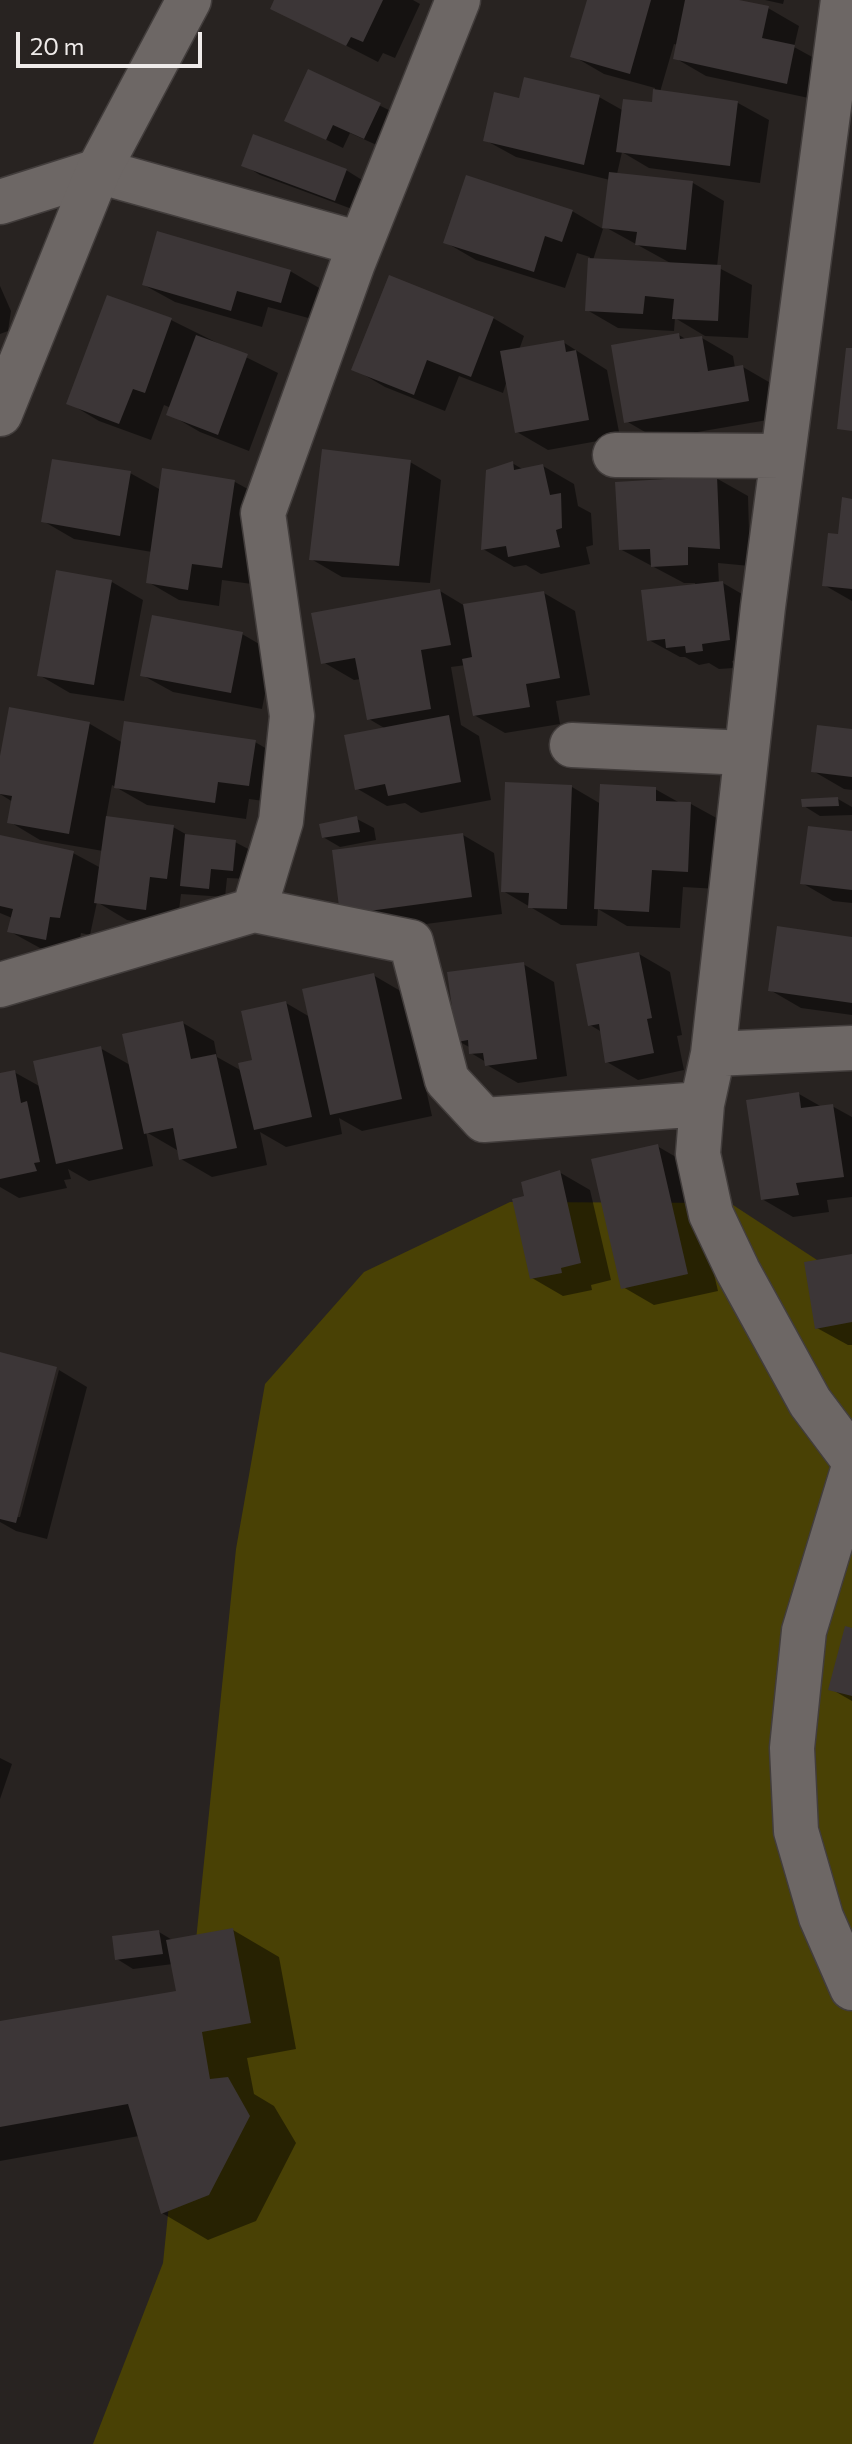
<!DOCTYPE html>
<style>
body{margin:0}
#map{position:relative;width:852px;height:2444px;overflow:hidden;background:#282321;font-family:Commissioner,sans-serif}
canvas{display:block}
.scale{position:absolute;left:16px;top:32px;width:186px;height:36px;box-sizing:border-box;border:4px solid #efebea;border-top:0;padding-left:10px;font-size:24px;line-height:28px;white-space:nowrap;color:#efebea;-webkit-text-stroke:6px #282321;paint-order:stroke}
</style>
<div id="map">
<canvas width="852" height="2444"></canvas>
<div class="scale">20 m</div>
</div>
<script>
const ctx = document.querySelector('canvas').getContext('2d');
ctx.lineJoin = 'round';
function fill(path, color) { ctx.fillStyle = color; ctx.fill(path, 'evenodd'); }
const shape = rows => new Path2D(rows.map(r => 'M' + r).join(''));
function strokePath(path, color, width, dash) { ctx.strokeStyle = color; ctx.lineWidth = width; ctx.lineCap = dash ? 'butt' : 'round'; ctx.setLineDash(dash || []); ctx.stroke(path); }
const green = shape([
 [510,1202,730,1203,840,1275,852,1289,852,2444,93,2444,163,2263,236,1549,265,1384,364,1272]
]);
const shadow = shape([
 [277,0,413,0,420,4,395,58,383,53,378,62,273,8],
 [589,0,729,0,768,8,799,26,794,47,825,64,818,100,706,76,675,58,678,45,674,44,660,92,738,103,769,120,760,183,649,168,622,152,617,174,693,183,724,201,717,267,752,285,748,338,705,336,675,318,674,331,618,328,587,310,590,257,577,253,565,288,476,260,445,242,572,211,603,229,593,260,674,265,605,227,610,180,516,157,485,140,521,101,599,97,624,111,654,104,655,88,604,74,573,56],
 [765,0,784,0,783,4],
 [309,71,397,114,381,147,350,133,343,148,286,120],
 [244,165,346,170,362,180,352,209,260,175],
 [290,271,321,289,312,319,268,307,262,327,175,302,144,285],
 [0,286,11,311,8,331,0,334],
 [493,318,524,336,519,350,563,342,607,370,620,437,548,450,517,432,507,380,503,393,459,376,445,411,385,387,354,369],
 [171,320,278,373,249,451,200,432,169,414,171,408,164,405,151,440,99,421,69,403],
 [679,335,687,340,702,338,733,356,735,368,743,367,774,385,779,418,657,439,626,421],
 [410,462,441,480,430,583,342,577,311,559],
 [512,463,524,470,543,466,574,484,578,506,591,513,593,545,586,547,590,564,541,574,526,565,514,567,483,549],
 [130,473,161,490,235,482,266,499,252,584,222,580,219,606,179,600,148,582,152,552,74,539,43,521],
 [716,478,748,496,750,566,718,563,719,584,723,583,754,601,760,657,732,661,734,668,719,669,709,663,699,665,685,657,680,657,649,640,696,586,695,583,684,583,620,549],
 [852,501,852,601,824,585],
 [112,582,143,600,124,701,70,693,39,675],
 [440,591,465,606,544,593,575,611,590,695,556,701,560,724,505,733,474,715,466,665,451,667,461,725,479,736,491,800,421,813,405,803,387,806,356,788,386,729,369,719,361,679,354,680,323,662],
 [242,634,273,652,262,709,173,692,142,675],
 [11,709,90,724,123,743,255,742,286,760,279,803,249,799,246,819,147,805,112,785,106,818,173,827,191,837,235,842,252,851,249,879,227,878,225,897,181,894,177,927,127,920,97,902,90,935,81,933,77,956,40,948,9,931,12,918,0,913,0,837,73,853,101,868,103,851,40,840,10,822,13,802,0,794,0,767],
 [852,731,852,790,844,789,813,771],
 [572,787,601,804,655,789,680,803,691,804,722,821,718,889,683,887,680,928,627,926,598,909,597,926,561,925,503,891],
 [838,799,852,807,852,815,820,816,804,806],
 [357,819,374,828,376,840,340,847,323,837],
 [852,833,852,903,833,901,802,883],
 [463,835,494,853,502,914,373,931,342,914],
 [852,939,852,1015,801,1008,770,990],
 [639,954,670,972,682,1035,677,1036,684,1070,638,1080,607,1062,602,1032,590,1025],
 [523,964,554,982,567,1076,518,1083,487,1065,486,1062,471,1053,471,1048,458,1041],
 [373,975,404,993,432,1116,362,1131,339,1118,342,1134,286,1147,260,1132,267,1165,212,1177,181,1159,177,1150,146,1132,153,1166,89,1181,68,1169,71,1179,64,1180,67,1188,19,1198,0,1187,0,1075,14,1072,41,1087,100,1048,132,1066,183,1023,214,1041,217,1057,242,1071,254,1062,286,1003,310,1017],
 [799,1094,822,1107,832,1106,852,1117,852,1197,827,1200,829,1212,793,1217,762,1199],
 [657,1146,688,1164,718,1291,654,1305,623,1287],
 [559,1172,590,1190,611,1280,591,1285,592,1290,563,1296,532,1278,527,1197],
 [852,1256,852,1345,848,1345,817,1328],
 [0,1354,15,1517,20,1517,59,1370,87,1387,47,1539,16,1531,0,1522],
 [852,1630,852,1701,831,1689],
 [0,1758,12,1764,0,1799],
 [233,1930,279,1957,296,2049,247,2058,254,2094,274,2106,296,2143,256,2221,208,2240,162,2213,139,2136,0,2161,0,2023,178,1992,173,1964,133,1969,117,1959,159,1932,174,1941]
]);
const building = shape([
 [274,0,383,0,363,42,351,37,346,46,270,9],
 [587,0,651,0,630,74,570,57],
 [685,0,739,0,769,6,762,38,795,45,787,84,673,59],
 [308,69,381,103,364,139,333,125,326,140,284,121],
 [524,77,600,95,584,165,483,141,494,92,519,98],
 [653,89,738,101,730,166,616,152,623,99,652,102],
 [253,134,347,169,335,201,241,166],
 [609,172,693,181,686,250,635,245,637,232,602,228],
 [466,175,573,210,562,242,545,236,534,272,443,243],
 [157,231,291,270,281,303,237,291,231,311,142,285],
 [588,258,721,265,718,321,672,319,674,299,645,296,643,314,585,311],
 [389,275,494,317,471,377,427,360,414,395,351,370],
 [107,295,172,318,145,393,133,389,119,424,66,404],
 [679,333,680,339,702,336,708,371,743,365,749,401,624,423,611,345],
 [196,335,248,354,218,435,166,415],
 [564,340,566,352,576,350,589,420,515,433,500,351],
 [846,348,852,348,852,431,837,429],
 [322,449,411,460,399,566,309,560],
 [52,459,131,471,120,536,41,522],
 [513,461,514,470,543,464,550,495,561,493,562,528,556,530,560,547,508,557,506,546,481,550,486,470],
 [162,468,235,480,222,568,192,564,188,590,146,583],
 [717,476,720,549,688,547,688,565,651,567,650,549,619,550,615,482],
 [842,497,852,499,852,589,822,586,828,533,838,534],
 [56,570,112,580,94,685,37,676],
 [723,581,730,640,702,644,703,651,686,653,685,646,666,648,665,639,647,641,641,590],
 [440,589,451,645,421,650,431,709,367,720,355,658,321,664,311,613],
 [544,591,560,678,526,684,530,707,473,716,462,659,472,657,463,604],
 [152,615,243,632,231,693,140,676],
 [9,707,90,722,69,834,7,823,12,796,0,794,0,756],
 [449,715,461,782,388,796,385,784,355,790,344,735],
 [124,721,256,740,249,786,218,782,215,803,114,788],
 [817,725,852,729,852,777,811,772],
 [505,782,572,785,567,909,528,908,529,893,501,892],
 [600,784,656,787,656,801,691,802,688,872,652,870,649,912,594,909],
 [838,797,839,806,802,807,801,799],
 [106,816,174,825,167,879,150,877,146,910,94,903],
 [357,816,360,832,322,838,319,824],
 [808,826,852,831,852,890,800,884],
 [463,833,472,897,340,915,332,850],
 [185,834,236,840,233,871,211,869,209,889,180,886],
 [0,835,74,851,60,918,50,917,46,940,7,932,13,909,0,906],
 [777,926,852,937,852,1003,768,991],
 [639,952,652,1018,647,1019,654,1053,605,1063,599,1024,588,1026,576,964],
 [524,962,537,1059,485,1066,483,1053,469,1054,468,1040,457,1042,447,972],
 [374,973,402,1099,330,1115,302,989],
 [286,1001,312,1117,254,1130,238,1063,252,1060,241,1011],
 [183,1021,191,1059,216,1054,237,1148,179,1160,173,1128,144,1134,122,1034],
 [101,1046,123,1149,56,1164,33,1061],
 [15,1070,21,1103,27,1101,40,1162,34,1163,37,1171,0,1179,0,1073],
 [799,1092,801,1108,833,1104,844,1177,796,1183,799,1195,761,1200,746,1100],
 [658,1144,688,1274,621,1289,591,1159],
 [560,1170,581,1263,561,1268,562,1273,530,1279,512,1199,524,1196,521,1182],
 [852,1254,852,1322,815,1329,804,1262],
 [0,1352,57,1367,16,1523,0,1519],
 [845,1626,852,1628,852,1696,828,1690],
 [233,1928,251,2023,202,2032,210,2079,228,2077,250,2116,209,2195,161,2214,128,2104,0,2127,0,2021,176,1991,166,1940],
 [159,1930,163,1954,115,1960,112,1936]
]);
const minor = shape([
 [843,0,763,607,713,1054,702,1104,698,1154,711,1214,738,1271,810,1402,852,1458],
 [0,202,98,171,360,244],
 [615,455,782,456],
 [572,745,746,753],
 [254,910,411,942,447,1080,484,1120,702,1104],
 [0,985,254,910,281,821,292,716,263,513,353,263,458,0],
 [713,1054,852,1048],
 [852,1473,804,1631,792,1748,796,1831,821,1917,852,1988]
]);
const tertiary = shape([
 [0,414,98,171,189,0]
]);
fill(green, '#494105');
fill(shadow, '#0007');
fill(building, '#3c3637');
strokePath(minor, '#423d3c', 47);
strokePath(tertiary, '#423d3c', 47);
strokePath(minor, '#6d6765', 44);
strokePath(tertiary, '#6d6765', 44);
</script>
